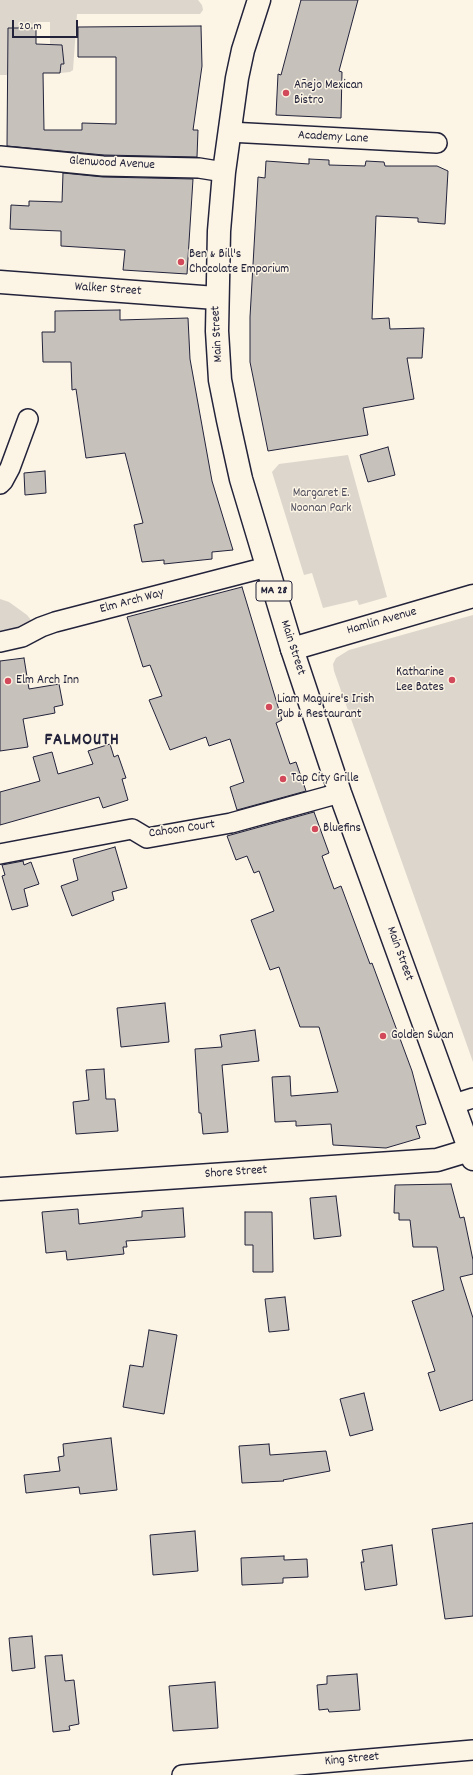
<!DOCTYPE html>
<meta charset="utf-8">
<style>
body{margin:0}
#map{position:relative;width:473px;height:1775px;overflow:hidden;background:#fcf5e5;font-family:Dekko,sans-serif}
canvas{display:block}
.scale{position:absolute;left:12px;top:20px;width:66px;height:18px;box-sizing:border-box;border:2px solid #22223b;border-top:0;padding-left:5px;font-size:12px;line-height:14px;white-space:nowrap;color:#22223b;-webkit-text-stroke:3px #fcf5e5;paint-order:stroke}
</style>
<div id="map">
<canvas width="473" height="1775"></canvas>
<div class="scale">20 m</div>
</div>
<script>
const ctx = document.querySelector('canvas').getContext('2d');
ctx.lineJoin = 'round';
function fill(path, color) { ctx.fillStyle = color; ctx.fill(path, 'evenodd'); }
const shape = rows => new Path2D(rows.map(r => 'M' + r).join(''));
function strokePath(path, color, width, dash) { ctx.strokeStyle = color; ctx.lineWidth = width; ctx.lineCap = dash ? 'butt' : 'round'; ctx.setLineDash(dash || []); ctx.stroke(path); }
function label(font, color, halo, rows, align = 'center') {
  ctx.font = font + ' Dekko,sans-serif'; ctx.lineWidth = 3; ctx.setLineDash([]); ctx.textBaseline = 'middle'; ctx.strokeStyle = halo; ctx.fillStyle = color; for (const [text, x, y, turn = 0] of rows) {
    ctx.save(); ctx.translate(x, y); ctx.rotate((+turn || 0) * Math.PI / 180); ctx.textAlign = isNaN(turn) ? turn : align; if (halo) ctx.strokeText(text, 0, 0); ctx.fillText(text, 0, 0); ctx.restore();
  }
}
const green = shape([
 [0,0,198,0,202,5,203,10,200,14,77,14,73,70,70,72,60,73,61,64,64,64,62,45,50,44,50,22,36,22,36,28,8,28,7,72,7,75,0,75],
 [348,455,387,597,359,605,357,600,323,608,312,573,304,575,272,472,279,464],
 [0,599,9,602,27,615,31,620,30,625,0,635],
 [473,615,473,1062,334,671,333,664,336,658,349,650]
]);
const building = shape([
 [301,0,358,0,339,71,342,72,341,118,276,115,278,74,281,75,301,0],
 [201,26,202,66,193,130,198,130,197,157,104,155,7,146,8,28,36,28,36,44,62,45,64,64,61,64,60,73,43,73,44,130,82,130,82,123,116,124,116,57,78,57,78,27,201,26],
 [309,159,329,160,329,165,365,166,366,161,384,162,385,166,437,166,448,171,445,224,418,222,418,218,376,216,372,319,389,318,390,329,424,328,422,358,407,358,414,399,363,408,368,435,268,451,250,362,250,317,258,177,265,178,266,161,309,164,309,159],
 [63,173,103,177,193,179,187,274,123,270,125,250,61,246,61,231,10,229,11,205,29,206,29,201,62,202,63,173],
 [120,310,120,320,188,318,190,359,212,481,233,550,212,552,212,559,164,564,164,560,142,562,134,525,143,523,125,453,86,458,76,389,72,390,71,362,43,362,42,332,55,332,55,311,120,310],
 [388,447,395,475,368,482,360,455,388,447],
 [45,471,46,493,25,495,24,473,45,471],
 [242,587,282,720,276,723,290,764,296,762,306,791,237,810,230,787,244,782,230,739,209,746,206,737,170,750,149,700,162,696,150,665,143,667,127,617,242,587],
 [24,658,29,689,59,684,63,705,54,707,55,713,23,719,28,747,0,751,0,661,24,658],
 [110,744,114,757,118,755,126,778,122,779,128,800,103,808,99,797,0,825,0,792,40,781,33,757,52,752,58,774,93,764,88,751,110,744],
 [314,812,329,853,322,856,334,889,341,886,370,964,372,963,412,1071,426,1124,416,1126,420,1138,386,1148,333,1145,331,1124,296,1126,296,1121,275,1122,272,1077,290,1076,291,1096,338,1092,319,1027,300,1027,279,967,270,970,251,920,274,911,259,871,254,873,247,856,236,860,227,836,314,812],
 [115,847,127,888,112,892,114,900,72,916,61,886,78,880,73,859,115,847],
 [23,861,24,865,31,862,39,884,24,889,28,906,12,910,2,876,5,875,2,865,23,861],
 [165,1003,169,1042,121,1047,117,1008,165,1003],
 [255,1030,259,1061,222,1065,228,1132,203,1134,201,1113,199,1113,195,1049,222,1047,220,1035,255,1030],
 [104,1069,106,1099,115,1099,118,1131,76,1134,73,1102,89,1100,86,1070,104,1069],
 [451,1184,460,1218,464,1217,473,1260,473,1274,460,1277,473,1318,473,1400,440,1411,428,1373,435,1371,412,1301,444,1290,437,1247,413,1247,410,1220,399,1220,399,1213,394,1213,395,1185,451,1184],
 [336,1196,341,1236,314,1239,310,1198,336,1196],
 [183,1208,185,1237,126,1241,127,1247,123,1247,124,1254,67,1260,66,1251,46,1253,42,1212,78,1209,79,1224,142,1217,142,1211,183,1208],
 [245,1212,272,1212,273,1272,253,1272,253,1245,245,1245,245,1212],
 [285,1297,289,1330,269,1332,265,1299,285,1297],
 [149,1330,177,1335,164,1414,123,1407,130,1365,143,1367,149,1330],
 [364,1393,373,1430,350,1436,340,1399,364,1393],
 [111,1438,117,1490,80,1494,79,1487,26,1493,24,1475,60,1471,58,1457,64,1456,63,1444,111,1438],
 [269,1444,270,1455,326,1451,330,1471,283,1480,284,1481,242,1483,239,1446,269,1444],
 [473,1523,473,1616,445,1619,432,1529,473,1523],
 [195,1531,198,1571,153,1575,150,1535,195,1531],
 [392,1545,397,1585,365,1590,361,1562,364,1562,362,1550,392,1545],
 [284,1556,284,1560,307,1559,308,1577,283,1578,283,1583,242,1585,241,1558,284,1556],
 [32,1636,35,1668,12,1671,9,1638,32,1636],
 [62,1655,65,1681,74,1680,79,1724,69,1726,70,1730,53,1732,45,1656,62,1655],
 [357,1674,360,1710,329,1712,328,1709,319,1710,317,1685,327,1684,327,1676,357,1674],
 [215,1682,218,1728,173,1731,169,1686,215,1682]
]);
const street = shape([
 [229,132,437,143],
 [0,156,103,166,199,168,224,172],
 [0,484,3,481,10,468,28,419],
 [0,642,22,637,41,627,55,622,267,567],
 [0,854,132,829,147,838,231,823,340,793],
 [454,1104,473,1098],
 [182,1775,473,1750]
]);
const secondary = shape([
 [0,282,216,298],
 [292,649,473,596],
 [0,1189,437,1160,470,1150]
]);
const primary = shape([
 [259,0,243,50,237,78,224,172,219,231,217,331,220,380,228,420,241,479,292,649,340,793,473,1159]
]);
const markers = [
 [286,93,4,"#d1495b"],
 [181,262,4,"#d1495b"],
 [452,680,4,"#d1495b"],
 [8,681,4,"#d1495b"],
 [269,707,4,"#d1495b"],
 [283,779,4,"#d1495b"],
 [315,829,4,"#d1495b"],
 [383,1036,4,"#d1495b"]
];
const shields = [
 [274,591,36]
];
const shieldNames = [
 ["MA 28",274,591]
];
const poiNames = [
 ["Añejo Mexican",294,86],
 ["Bistro",294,101],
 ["Ben & Bill's",189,255],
 ["Chocolate Emporium",189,270],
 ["Katharine",444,673,"right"],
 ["Lee Bates",444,688,"right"],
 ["Elm Arch Inn",16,681],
 ["Liam Maguire's Irish",277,700],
 ["Pub & Restaurant",277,715],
 ["Tap City Grille",291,779],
 ["Bluefins",323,829],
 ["Golden Swan",391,1036]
];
const streetNames = [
 ["Academy Lane",333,138,3],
 ["Glenwood Avenue",112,164,3],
 ["Walker Street",108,290,4],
 ["Main Street",218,334,-93],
 ["Elm Arch Way",132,602,-15],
 ["Hamlin Avenue",382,622,-16],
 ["Main Street",292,648,72],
 ["Cahoon Court",182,830,-8],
 ["Main Street",399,954,70],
 ["Shore Street",236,1173,-4],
 ["King Street",352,1760,-5]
];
const parkNames = [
 ["Margaret E.",321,494],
 ["Noonan Park",321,509]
];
const districtNames = [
 ["FALMOUTH",82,742]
];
fill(green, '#dcd6cc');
fill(building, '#c6c1bb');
strokePath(building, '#22223b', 1);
strokePath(street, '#22223b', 22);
strokePath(secondary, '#22223b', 25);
strokePath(primary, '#22223b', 25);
strokePath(street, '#fcf5e5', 19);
strokePath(secondary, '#fcf5e5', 22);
strokePath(primary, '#fcf5e5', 22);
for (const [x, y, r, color] of markers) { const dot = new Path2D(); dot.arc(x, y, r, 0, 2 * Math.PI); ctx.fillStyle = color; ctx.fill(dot); strokePath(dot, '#fcf5e5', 1.5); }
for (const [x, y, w] of shields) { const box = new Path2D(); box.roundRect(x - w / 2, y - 10, w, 20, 3); ctx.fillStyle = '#fcf5e5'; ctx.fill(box); strokePath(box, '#22223b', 1); }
label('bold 12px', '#22223b', null, shieldNames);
label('13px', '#22223b', '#fcf5e5', poiNames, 'left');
label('13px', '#22223b', '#fcf5e5', streetNames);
label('13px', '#504f5f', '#fcf5e5', parkNames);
ctx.letterSpacing = '1px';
label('bold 17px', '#22223b', '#fcf5e5', districtNames);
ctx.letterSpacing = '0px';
</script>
